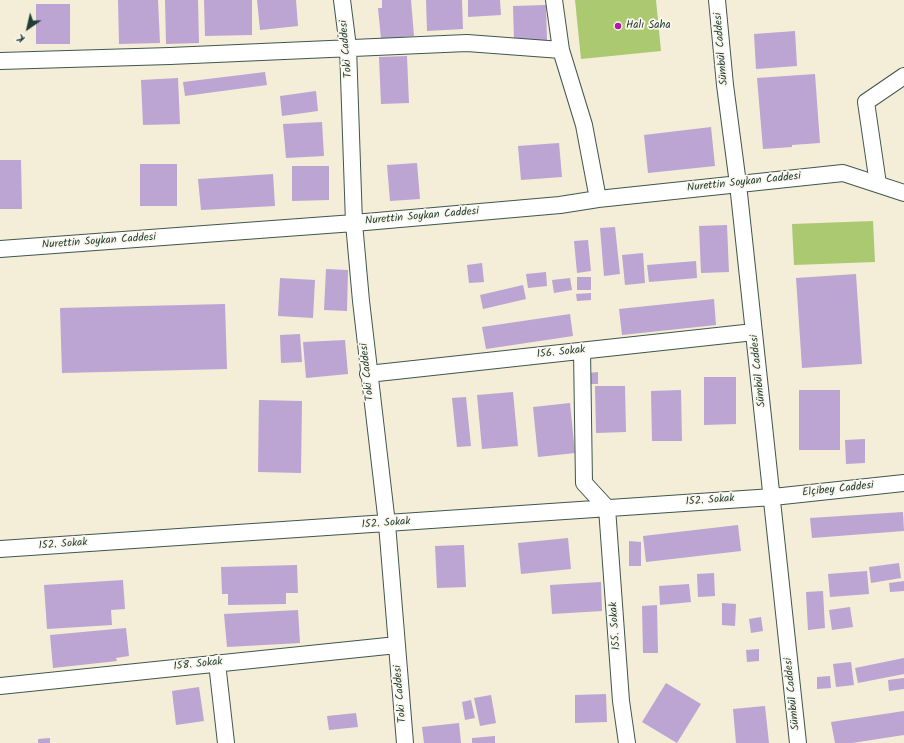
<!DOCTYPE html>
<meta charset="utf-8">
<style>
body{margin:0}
#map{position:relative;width:904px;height:743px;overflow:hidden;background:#f4edd7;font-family:Kalam,sans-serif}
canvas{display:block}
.north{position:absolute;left:8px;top:8px;width:40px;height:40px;-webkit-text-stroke:3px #fbf7ec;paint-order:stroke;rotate:214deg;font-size:11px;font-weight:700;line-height:16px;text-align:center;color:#1f3d34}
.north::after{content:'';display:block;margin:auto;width:14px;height:18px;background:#1f3d34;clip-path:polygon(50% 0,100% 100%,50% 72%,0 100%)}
</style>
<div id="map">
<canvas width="904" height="743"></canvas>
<div class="north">K</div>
</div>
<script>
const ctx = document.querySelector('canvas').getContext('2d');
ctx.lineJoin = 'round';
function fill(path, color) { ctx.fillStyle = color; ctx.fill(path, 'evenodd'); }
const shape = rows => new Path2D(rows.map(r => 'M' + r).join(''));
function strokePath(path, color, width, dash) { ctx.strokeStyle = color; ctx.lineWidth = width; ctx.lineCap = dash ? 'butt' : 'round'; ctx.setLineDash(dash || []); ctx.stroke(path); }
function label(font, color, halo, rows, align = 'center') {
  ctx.font = font + ' Kalam,sans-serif'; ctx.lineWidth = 3.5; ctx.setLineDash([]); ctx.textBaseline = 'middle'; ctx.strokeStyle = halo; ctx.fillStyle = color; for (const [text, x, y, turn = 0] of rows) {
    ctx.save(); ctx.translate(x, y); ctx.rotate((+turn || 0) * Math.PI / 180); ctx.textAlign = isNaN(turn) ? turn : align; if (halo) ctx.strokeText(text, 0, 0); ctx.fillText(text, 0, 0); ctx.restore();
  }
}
const green = shape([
 [575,0,656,0,661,51,581,59],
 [873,221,875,262,794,265,792,224]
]);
const building = shape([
 [118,0,158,0,160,43,119,44],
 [165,0,198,0,199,43,166,44],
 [204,0,252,0,252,35,205,36],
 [257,0,296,0,298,26,260,30],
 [382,0,411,0,414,36,381,39,378,8,382,8],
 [426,0,462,0,463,29,427,31],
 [468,0,500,0,501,15,468,17],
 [36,4,70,4,70,44,36,44],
 [546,5,547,40,514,41,513,6],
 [795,31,797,66,756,69,754,34],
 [407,56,409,103,381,104,379,57],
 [265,72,267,85,185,96,183,82],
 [815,74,820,143,792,145,792,147,763,149,757,78],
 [178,78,180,124,143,125,141,80],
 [316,91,318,111,282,116,280,96],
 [322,122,324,156,286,158,283,124],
 [711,127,715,166,648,173,644,135],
 [559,143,562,177,521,180,518,146],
 [0,160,21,160,22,209,0,209],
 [417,163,420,199,390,201,387,165],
 [140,164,177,164,177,206,140,206],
 [292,166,329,166,329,200,292,201],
 [273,174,275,206,201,210,198,179],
 [727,225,729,272,701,273,699,226],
 [615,227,620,274,604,276,600,228],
 [588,240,591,271,577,273,574,241],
 [643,253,645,283,625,285,622,255],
 [696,261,697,278,649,282,647,265],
 [482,263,484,282,469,283,467,265],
 [326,269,348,270,347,311,324,310],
 [546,272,547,286,528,288,526,274],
 [856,274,862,364,802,368,796,278],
 [577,277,591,277,591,290,577,290],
 [280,278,315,280,313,318,278,316],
 [570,278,572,290,554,293,552,280],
 [523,285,526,299,483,309,480,295],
 [591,293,591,300,577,301,576,294],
 [714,299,716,325,622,335,619,309],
 [225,304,227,369,62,373,60,308],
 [570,314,573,336,486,349,482,327],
 [300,334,302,362,281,363,280,335],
 [345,340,348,374,306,378,303,342],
 [598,372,598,384,588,384,587,373],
 [704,377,736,377,736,424,704,425],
 [595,386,625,386,626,432,596,433],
 [681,390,682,441,652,441,651,391],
 [799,390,840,390,840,450,799,450],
 [513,392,518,446,482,449,477,395],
 [466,397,471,446,457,447,452,398],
 [259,400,302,401,301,473,258,472],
 [570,403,575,453,538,457,533,407],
 [865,439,865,463,846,464,845,440],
 [903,512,904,531,812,538,810,518],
 [738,525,741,551,646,562,643,536],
 [568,538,571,569,521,574,518,543],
 [629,541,641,542,641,566,629,566],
 [464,545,466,587,437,588,435,546],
 [899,563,901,578,871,583,869,567],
 [297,565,298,593,286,593,286,604,228,605,228,594,222,594,221,567],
 [867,571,869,594,830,597,828,574],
 [714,573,715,596,698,597,697,574],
 [123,580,125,609,111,610,112,625,47,629,44,585],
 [904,581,904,591,890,592,889,583],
 [601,582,602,611,552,614,550,585],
 [689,584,691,602,660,605,659,586],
 [823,591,825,628,808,630,806,592],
 [722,603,736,604,735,626,722,625],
 [657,605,658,653,643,653,642,606],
 [850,607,853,627,832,630,829,610],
 [298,610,300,643,227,647,224,614],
 [761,617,763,631,751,633,749,619],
 [126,628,129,656,116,658,117,661,53,668,50,635],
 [759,649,759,661,747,662,746,650],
 [904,658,904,674,858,683,855,668],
 [851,662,854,685,836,687,833,664],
 [830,676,831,688,817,689,817,677],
 [904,678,904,689,889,691,888,680],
 [666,683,701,704,677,743,642,722],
 [199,687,204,721,176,725,172,691],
 [606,694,607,722,575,723,575,695],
 [491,695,496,723,480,726,474,698],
 [471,700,475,718,465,720,462,702],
 [765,706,769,743,736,743,733,709],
 [904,711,904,735,852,743,835,743,831,722],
 [356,713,358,727,329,730,327,716],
 [459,723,461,743,424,743,422,727],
 [495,736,495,743,472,743,472,738],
 [50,738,50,743,38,743,38,739]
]);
const street = shape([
 [342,0,348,47,354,223,361,301,387,524,405,743],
 [554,0,561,50,584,125,598,199],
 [717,0,725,85,738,184,798,743],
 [0,61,170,56,467,43,561,50],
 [878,184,866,102,904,76],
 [0,249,354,223,560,205,598,199,843,173,904,193],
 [582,351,584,483,607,508,621,701,627,743],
 [368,374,754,332],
 [0,549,773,497,904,483],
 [217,663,226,743],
 [0,686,397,645]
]);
const markers = [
 [618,26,4,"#b5179e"]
];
const poiNames = [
 ["Halı Saha",626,26]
];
const streetNames = [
 ["Toki Caddesi",347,49,-95],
 ["Sümbül Caddesi",722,49,-95],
 ["Nurettin Soykan Caddesi",744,183,-6],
 ["Nurettin Soykan Caddesi",422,217,-5],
 ["Nurettin Soykan Caddesi",99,242,-4],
 ["156. Sokak",561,353,-6],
 ["Sümbül Caddesi",759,371,-96],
 ["Toki Caddesi",368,372,-96],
 ["Elçibey Caddesi",838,490,-6],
 ["152. Sokak",710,501,-4],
 ["152. Sokak",386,524,-4],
 ["152. Sokak",63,545,-4],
 ["155. Sokak",616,626,-94],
 ["158. Sokak",198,665,-6],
 ["Toki Caddesi",401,694,-95],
 ["Sümbül Caddesi",793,694,-96]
];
fill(green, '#abc970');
fill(building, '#bca4d3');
strokePath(street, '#3f574c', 18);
strokePath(street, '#fff', 16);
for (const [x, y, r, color] of markers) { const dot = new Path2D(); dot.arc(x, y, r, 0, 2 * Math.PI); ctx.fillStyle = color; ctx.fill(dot); strokePath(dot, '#fbf7ec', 1.5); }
label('11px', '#1f3d34', '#fbf7ec', poiNames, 'left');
label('11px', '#1f3d34', '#fbf7ec', streetNames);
</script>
